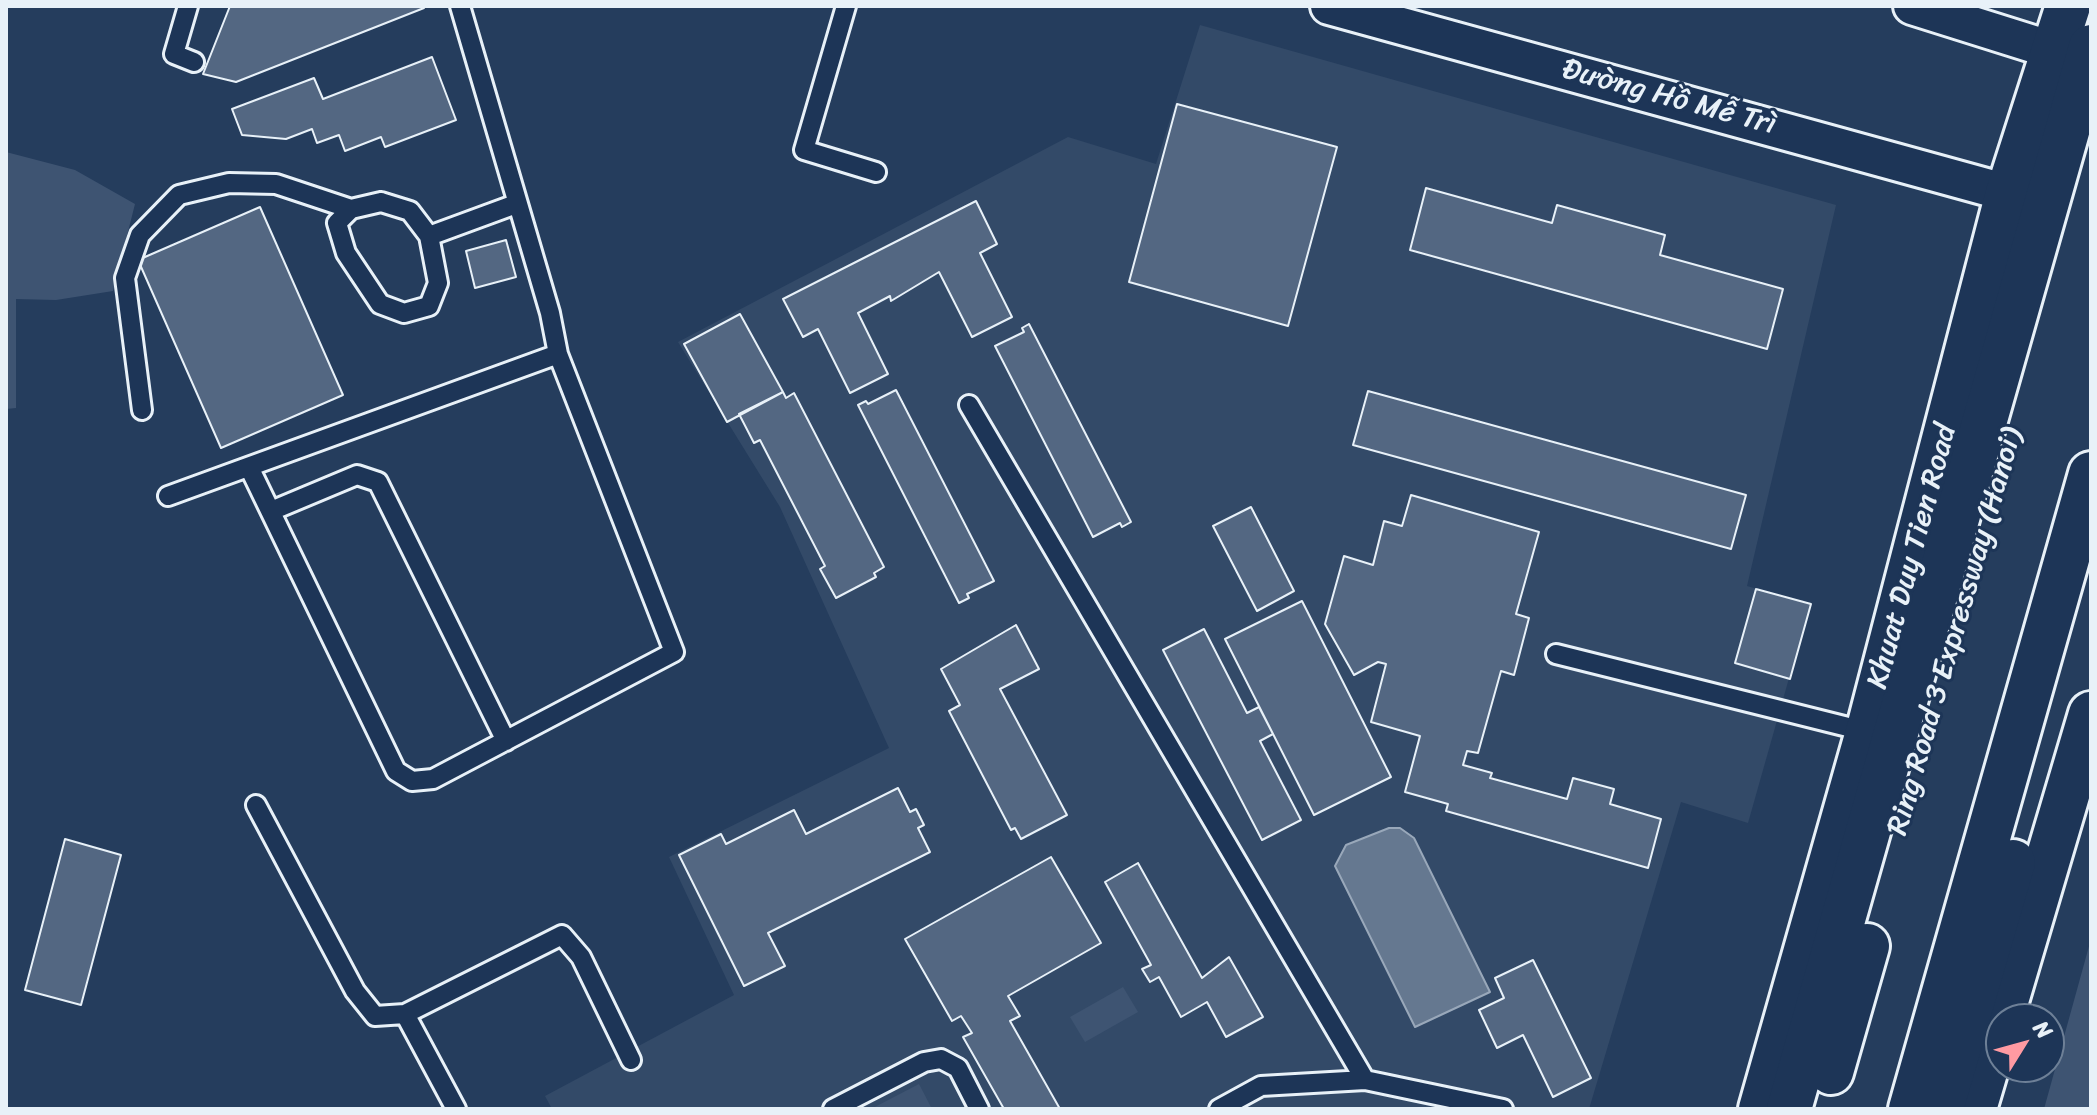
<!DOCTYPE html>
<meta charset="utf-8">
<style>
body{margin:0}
#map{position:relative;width:2097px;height:1115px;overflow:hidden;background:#253d5d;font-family:Sriracha,sans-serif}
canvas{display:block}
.frame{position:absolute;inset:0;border:8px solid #e8f1f8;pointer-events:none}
.north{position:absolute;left:1985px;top:1003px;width:80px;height:80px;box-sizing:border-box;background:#1d3557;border:2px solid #6e8097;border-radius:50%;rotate:53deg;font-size:22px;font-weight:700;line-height:32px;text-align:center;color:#e8f1f8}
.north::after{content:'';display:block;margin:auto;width:28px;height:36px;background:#ff9aa2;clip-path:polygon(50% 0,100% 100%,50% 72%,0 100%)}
</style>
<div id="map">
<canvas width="2097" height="1115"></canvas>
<div class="frame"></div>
<div class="north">N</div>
</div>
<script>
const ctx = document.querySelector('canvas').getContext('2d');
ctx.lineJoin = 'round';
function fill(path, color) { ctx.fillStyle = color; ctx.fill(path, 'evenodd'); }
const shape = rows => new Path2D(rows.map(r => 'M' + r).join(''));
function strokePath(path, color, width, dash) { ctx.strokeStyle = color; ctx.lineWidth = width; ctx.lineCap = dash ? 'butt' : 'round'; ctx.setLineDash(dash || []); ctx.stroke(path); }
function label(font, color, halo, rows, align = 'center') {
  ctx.font = font + ' Sriracha,sans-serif'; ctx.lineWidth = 6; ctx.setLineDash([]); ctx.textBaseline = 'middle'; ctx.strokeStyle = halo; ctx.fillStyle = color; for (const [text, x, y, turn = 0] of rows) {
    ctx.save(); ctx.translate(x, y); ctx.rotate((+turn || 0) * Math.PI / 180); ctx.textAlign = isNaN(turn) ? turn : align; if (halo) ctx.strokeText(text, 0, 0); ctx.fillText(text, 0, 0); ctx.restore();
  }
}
const built = shape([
 [1200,25,1836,205,1747,586,1810,604,1748,823,1681,802,1589,1109,552,1109,545,1096,734,995,669,857,889,748,780,507,678,342,1068,137,1156,164]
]);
const green = shape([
 [6,152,75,170,135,204,113,291,56,300,16,299,16,408,6,409],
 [2091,939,2091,1109,2044,1109],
 [1123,987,1138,1012,1085,1042,1070,1017],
 [919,1084,932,1109,871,1109]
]);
const water = shape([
 [1389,828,1400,828,1414,838,1490,992,1415,1027,1335,866,1346,845,1389,828]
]);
const building = shape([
 [230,6,424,6,424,8,236,82,203,74,230,6],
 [432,57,456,120,385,147,381,137,345,151,339,135,317,143,312,129,286,139,242,135,232,109,314,78,323,99,432,57],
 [1177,104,1337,147,1288,326,1129,282,1177,104],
 [1426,188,1552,223,1557,205,1665,235,1660,255,1783,289,1767,349,1410,250,1426,188],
 [976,201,997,244,980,253,1012,317,972,337,939,272,891,301,890,296,858,313,888,374,850,393,818,329,803,337,783,299,976,201],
 [260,207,343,395,221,448,138,260,260,207],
 [506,240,516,277,475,288,466,251,506,240],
 [740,314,783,392,727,422,684,344,740,314],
 [1029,324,1131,522,1122,527,1120,523,1093,537,995,346,1024,332,1022,328,1029,324],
 [896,390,994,581,967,594,969,598,959,603,858,405,866,401,868,404,896,390],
 [1368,391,1746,495,1731,549,1353,445,1368,391],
 [783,392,786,398,794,393,884,567,874,573,876,577,836,598,820,569,825,566,760,440,754,443,739,414,783,392],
 [1411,495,1539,532,1516,614,1529,618,1514,675,1501,671,1478,753,1467,751,1463,765,1492,773,1490,778,1567,799,1573,778,1614,789,1610,804,1661,819,1648,868,1446,811,1448,804,1405,792,1420,736,1371,722,1386,664,1378,662,1354,675,1325,624,1344,556,1373,565,1384,521,1402,526,1411,495],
 [1251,507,1294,591,1257,611,1213,526,1251,507],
 [1756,589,1811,604,1790,679,1735,663,1756,589],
 [1302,601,1391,777,1314,815,1225,639,1302,601],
 [1016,625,1039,669,1000,689,1067,815,1021,839,1015,828,1011,830,949,711,960,705,941,669,1016,625],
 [1204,629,1247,713,1259,707,1273,734,1260,741,1301,820,1262,840,1163,650,1204,629],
 [898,788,910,812,916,809,924,825,918,828,930,852,768,933,785,966,744,986,679,855,721,834,726,844,794,810,806,834,898,788],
 [65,839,121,855,81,1005,25,990,65,839],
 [1051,857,1101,943,1008,996,1020,1016,1010,1021,1060,1109,1004,1109,963,1037,972,1033,961,1016,952,1021,905,939,1051,857],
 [1138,863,1202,978,1229,957,1263,1017,1226,1037,1207,1002,1181,1017,1159,977,1150,982,1142,969,1151,965,1105,882,1138,863],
 [1533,960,1591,1078,1553,1097,1523,1035,1497,1048,1479,1010,1504,998,1495,978,1533,960]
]);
const lane = shape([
 [188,6,174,54,194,62],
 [846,6,804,150,876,172],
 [381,202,410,211,429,236,438,283,429,306,404,313,380,304,346,253,337,223,351,209,381,202],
 [429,236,516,204],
 [969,405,1365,1080],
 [142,410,125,278,140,235,179,195,229,183,276,184,351,209],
 [249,467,396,771,412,781,433,779,674,652,558,354],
 [168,496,558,354,550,313,460,6],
 [271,511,357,475,378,482,506,741],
 [1556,654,1868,732],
 [256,805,355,991,375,1016,405,1014,456,1109],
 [405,1014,562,935,581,957,631,1060],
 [833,1109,924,1062,941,1059,958,1068,979,1109],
 [1219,1109,1261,1086,1365,1080,1503,1109]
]);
const street = shape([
 [1329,6,2008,193],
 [1912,6,2052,50]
]);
const primary = shape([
 [1761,1109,1868,732,2008,193,2068,6],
 [1974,1109,2091,714]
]);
const highway = shape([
 [1831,1072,1867,946],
 [1789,1109,2091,47],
 [1911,1109,2091,474],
 [1941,1109,2013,862]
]);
const streetNames = [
 ["Đường Hồ Mễ Trì",1669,98,15],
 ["Khuat Duy Tien Road",1913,557,-75],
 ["Ring Road 3 Expressway (Hanoi)",1956,632,-74]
];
fill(built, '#334a68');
fill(green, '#3e5472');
fill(water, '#657890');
strokePath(water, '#99a8ba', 2);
fill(building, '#536782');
strokePath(building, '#e8f1f8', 2);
strokePath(lane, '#e8f1f8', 24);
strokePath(street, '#e8f1f8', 42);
strokePath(primary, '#e8f1f8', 50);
strokePath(highway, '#e8f1f8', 50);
strokePath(lane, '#1d3557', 18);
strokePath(street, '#1d3557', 36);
strokePath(primary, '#1d3557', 44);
strokePath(highway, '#1d3557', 44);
label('30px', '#e8f1f8', '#1d3557', streetNames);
</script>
